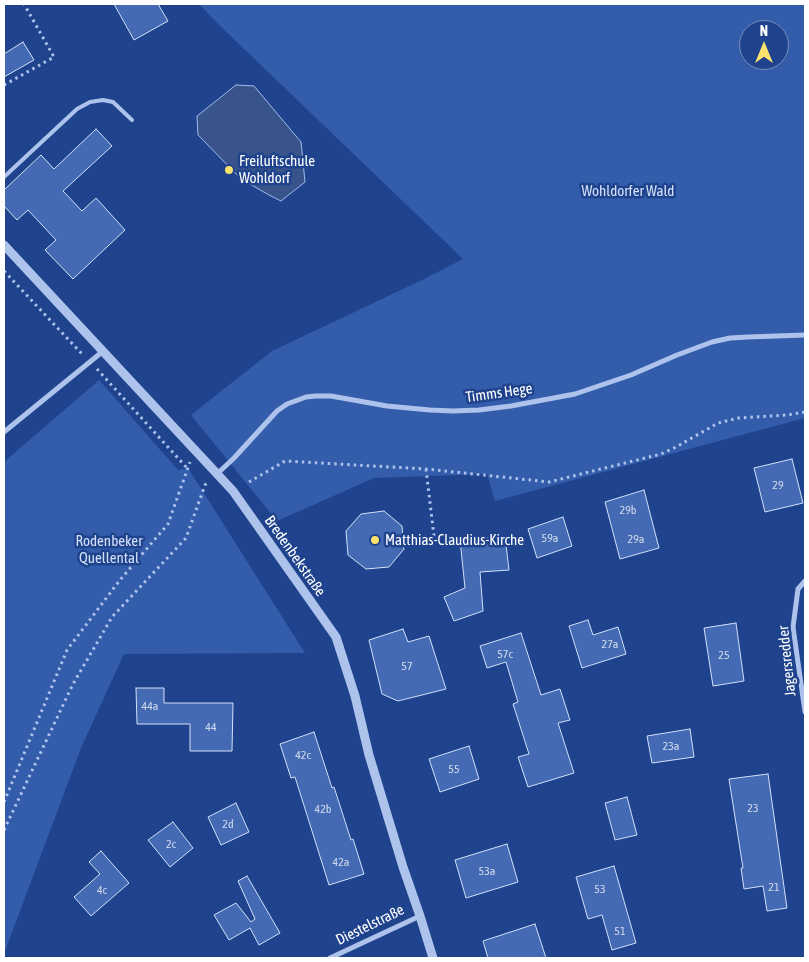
<!DOCTYPE html>
<meta charset="utf-8">
<style>
body{margin:0}
#map{position:relative;width:809px;height:962px;overflow:hidden;background:#1f438d;font-family:"Asap Condensed",sans-serif}
canvas{display:block}
.frame{position:absolute;inset:0;border:5px solid #fff;pointer-events:none}
.north{position:absolute;left:739px;top:20px;width:50px;height:50px;box-sizing:border-box;background:#1f438d;border:1px solid #798ebb;border-radius:50%;rotate:0deg;font-size:14px;font-weight:700;line-height:20px;text-align:center;color:#fff}
.north::after{content:'';display:block;margin:auto;width:18px;height:22px;background:#fae16e;clip-path:polygon(50% 0,100% 100%,50% 72%,0 100%)}
</style>
<div id="map">
<canvas width="809" height="962"></canvas>
<div class="frame"></div>
<div class="north">N</div>
</div>
<script>
const ctx = document.querySelector('canvas').getContext('2d');
ctx.lineJoin = 'round';
function fill(path, color) { ctx.fillStyle = color; ctx.fill(path, 'evenodd'); }
const shape = rows => new Path2D(rows.map(r => 'M' + r).join(''));
function strokePath(path, color, width, dash) { ctx.strokeStyle = color; ctx.lineWidth = width; ctx.lineCap = dash ? 'butt' : 'round'; ctx.setLineDash(dash || []); ctx.stroke(path); }
function label(font, color, halo, rows, align = 'center') {
  ctx.font = font + ' "Asap Condensed",sans-serif'; ctx.lineWidth = 5; ctx.setLineDash([]); ctx.textBaseline = 'middle'; ctx.strokeStyle = halo; ctx.fillStyle = color; for (const [text, x, y, turn = 0] of rows) {
    ctx.save(); ctx.translate(x, y); ctx.rotate((+turn || 0) * Math.PI / 180); ctx.textAlign = isNaN(turn) ? turn : align; if (halo) ctx.strokeText(text, 0, 0); ctx.fillText(text, 0, 0); ctx.restore();
  }
}
const green = shape([
 [199,4,805,4,805,418,495,501,487,474,374,478,277,521,191,415,272,351,424,279,463,259,217,23],
 [749,30,779,30,779,60,749,60],
 [99,380,178,470,188,468,305,653,124,654,81,748,4,954,4,462]
]);
const water = shape([
 [236,85,254,86,301,142,305,182,281,201,269,195,241,179,198,135,197,116,236,85]
]);
const building = shape([
 [114,4,158,4,168,21,134,40,114,4],
 [23,42,34,60,4,77,4,54,23,42],
 [96,129,112,146,63,191,82,211,96,198,125,230,73,279,45,250,56,240,28,210,17,220,4,206,4,190,41,155,54,169,96,129],
 [792,459,803,503,765,512,754,468,792,459],
 [644,490,659,548,620,559,605,502,644,490],
 [384,511,402,526,404,549,389,567,366,569,348,555,346,531,361,514,384,511],
 [563,517,572,546,537,558,528,529,563,517],
 [505,536,509,570,480,572,483,611,454,621,444,597,465,588,460,540,505,536],
 [588,620,593,635,618,627,626,654,582,668,569,626,588,620],
 [736,623,744,681,713,686,704,628,736,623],
 [403,629,408,642,429,636,446,689,398,701,382,694,369,640,403,629],
 [521,633,541,695,560,689,570,720,558,723,574,773,528,787,518,757,529,754,513,704,518,702,506,662,487,668,480,646,521,633],
 [136,688,164,688,164,703,233,703,232,751,190,751,190,724,137,724,136,688],
 [690,729,694,757,652,763,647,736,690,729],
 [314,732,332,788,334,787,351,840,353,839,364,874,329,885,295,777,291,778,280,744,314,732],
 [469,746,479,779,440,792,429,759,469,746],
 [768,774,787,908,767,911,763,886,744,889,741,868,743,868,729,779,768,774],
 [627,797,637,835,615,840,605,803,627,797],
 [236,803,249,832,221,845,208,817,236,803],
 [173,822,193,848,170,867,148,840,173,822],
 [507,844,518,882,466,898,455,860,507,844],
 [101,851,129,883,91,916,74,897,100,874,89,862,101,851],
 [614,866,636,943,612,950,602,915,588,919,576,877,614,866],
 [247,876,280,933,259,945,250,928,229,940,214,915,236,903,251,922,255,919,238,881,247,876],
 [535,924,546,958,488,958,483,941,535,924]
]);
const path = shape([
 [4,85,54,57,24,4],
 [4,271,82,354],
 [97,369,187,468],
 [426,469,435,545],
 [249,482,285,461,426,469,549,482,661,454,676,447,718,423,738,418,787,415,805,412],
 [4,802,67,650,120,580,168,524,190,462],
 [4,830,73,684,112,617,186,538,205,485,209,481]
]);
const service = shape([
 [4,177,77,109,90,102,103,100,113,102,132,120]
]);
const minor = shape([
 [4,432,102,352],
 [217,474,234,458,277,411,287,404,306,397,316,396,331,396,387,406,430,410,453,411,479,410,511,406,575,394,631,375,677,355,712,342,730,338,748,337,805,335],
 [805,581,798,589,793,627,805,712],
 [330,958,420,916]
]);
const tertiary = shape([
 [4,245,233,491,336,637,355,696,369,755,403,867,420,916,433,958]
]);
const markers = [
 [229,170,5,"#fae16e"],
 [375,540,5,"#fae16e"]
];
const numberNames = [
 ["29",778,485],
 ["29b",628,510],
 ["59a",550,538],
 ["29a",636,539],
 ["27a",610,644],
 ["57c",505,654],
 ["25",724,655],
 ["57",407,666],
 ["44a",150,706],
 ["44",211,727],
 ["23a",671,746],
 ["42c",303,755],
 ["55",454,769],
 ["23",753,808],
 ["42b",323,809],
 ["2d",228,824],
 ["2c",171,844],
 ["42a",341,862],
 ["53a",487,871],
 ["21",774,887],
 ["53",600,889],
 ["4c",102,890],
 ["51",620,931]
];
const poiNames = [
 ["Freiluftschule",239,161],
 ["Wohldorf",239,178],
 ["Matthias-Claudius-Kirche",385,540]
];
const parkNames = [
 ["Wohldorfer Wald",628,191],
 ["Rodenbeker",109,541],
 ["Quellental",109,558]
];
const streetNames = [
 ["Timms Hege",499,393,-8],
 ["Bredenbekstraße",295,556,55],
 ["Jagersredder",787,661,-96],
 ["Diestelstraße",370,925,-26]
];
fill(green, '#335cab');
fill(water, '#39548a');
strokePath(water, '#a1bcee', 1);
fill(building, '#446ab3');
strokePath(building, '#d3e0f9', 1);
strokePath(path, '#adc3ec', 3, [2.5, 4]);
strokePath(service, '#adc3ec', 4);
strokePath(minor, '#adc3ec', 5);
strokePath(tertiary, '#adc3ec', 9);
for (const [x, y, r, color] of markers) { const dot = new Path2D(); dot.arc(x, y, r, 0, 2 * Math.PI); ctx.fillStyle = color; ctx.fill(dot); strokePath(dot, '#1f438d', 2); }
label('12px', '#d0daec', null, numberNames);
label('15px', '#fff', '#1f438d', poiNames, 'left');
label('15px', '#d3e0f9', '#1f438d', parkNames);
label('15px', '#fff', '#1f438d', streetNames);
</script>
